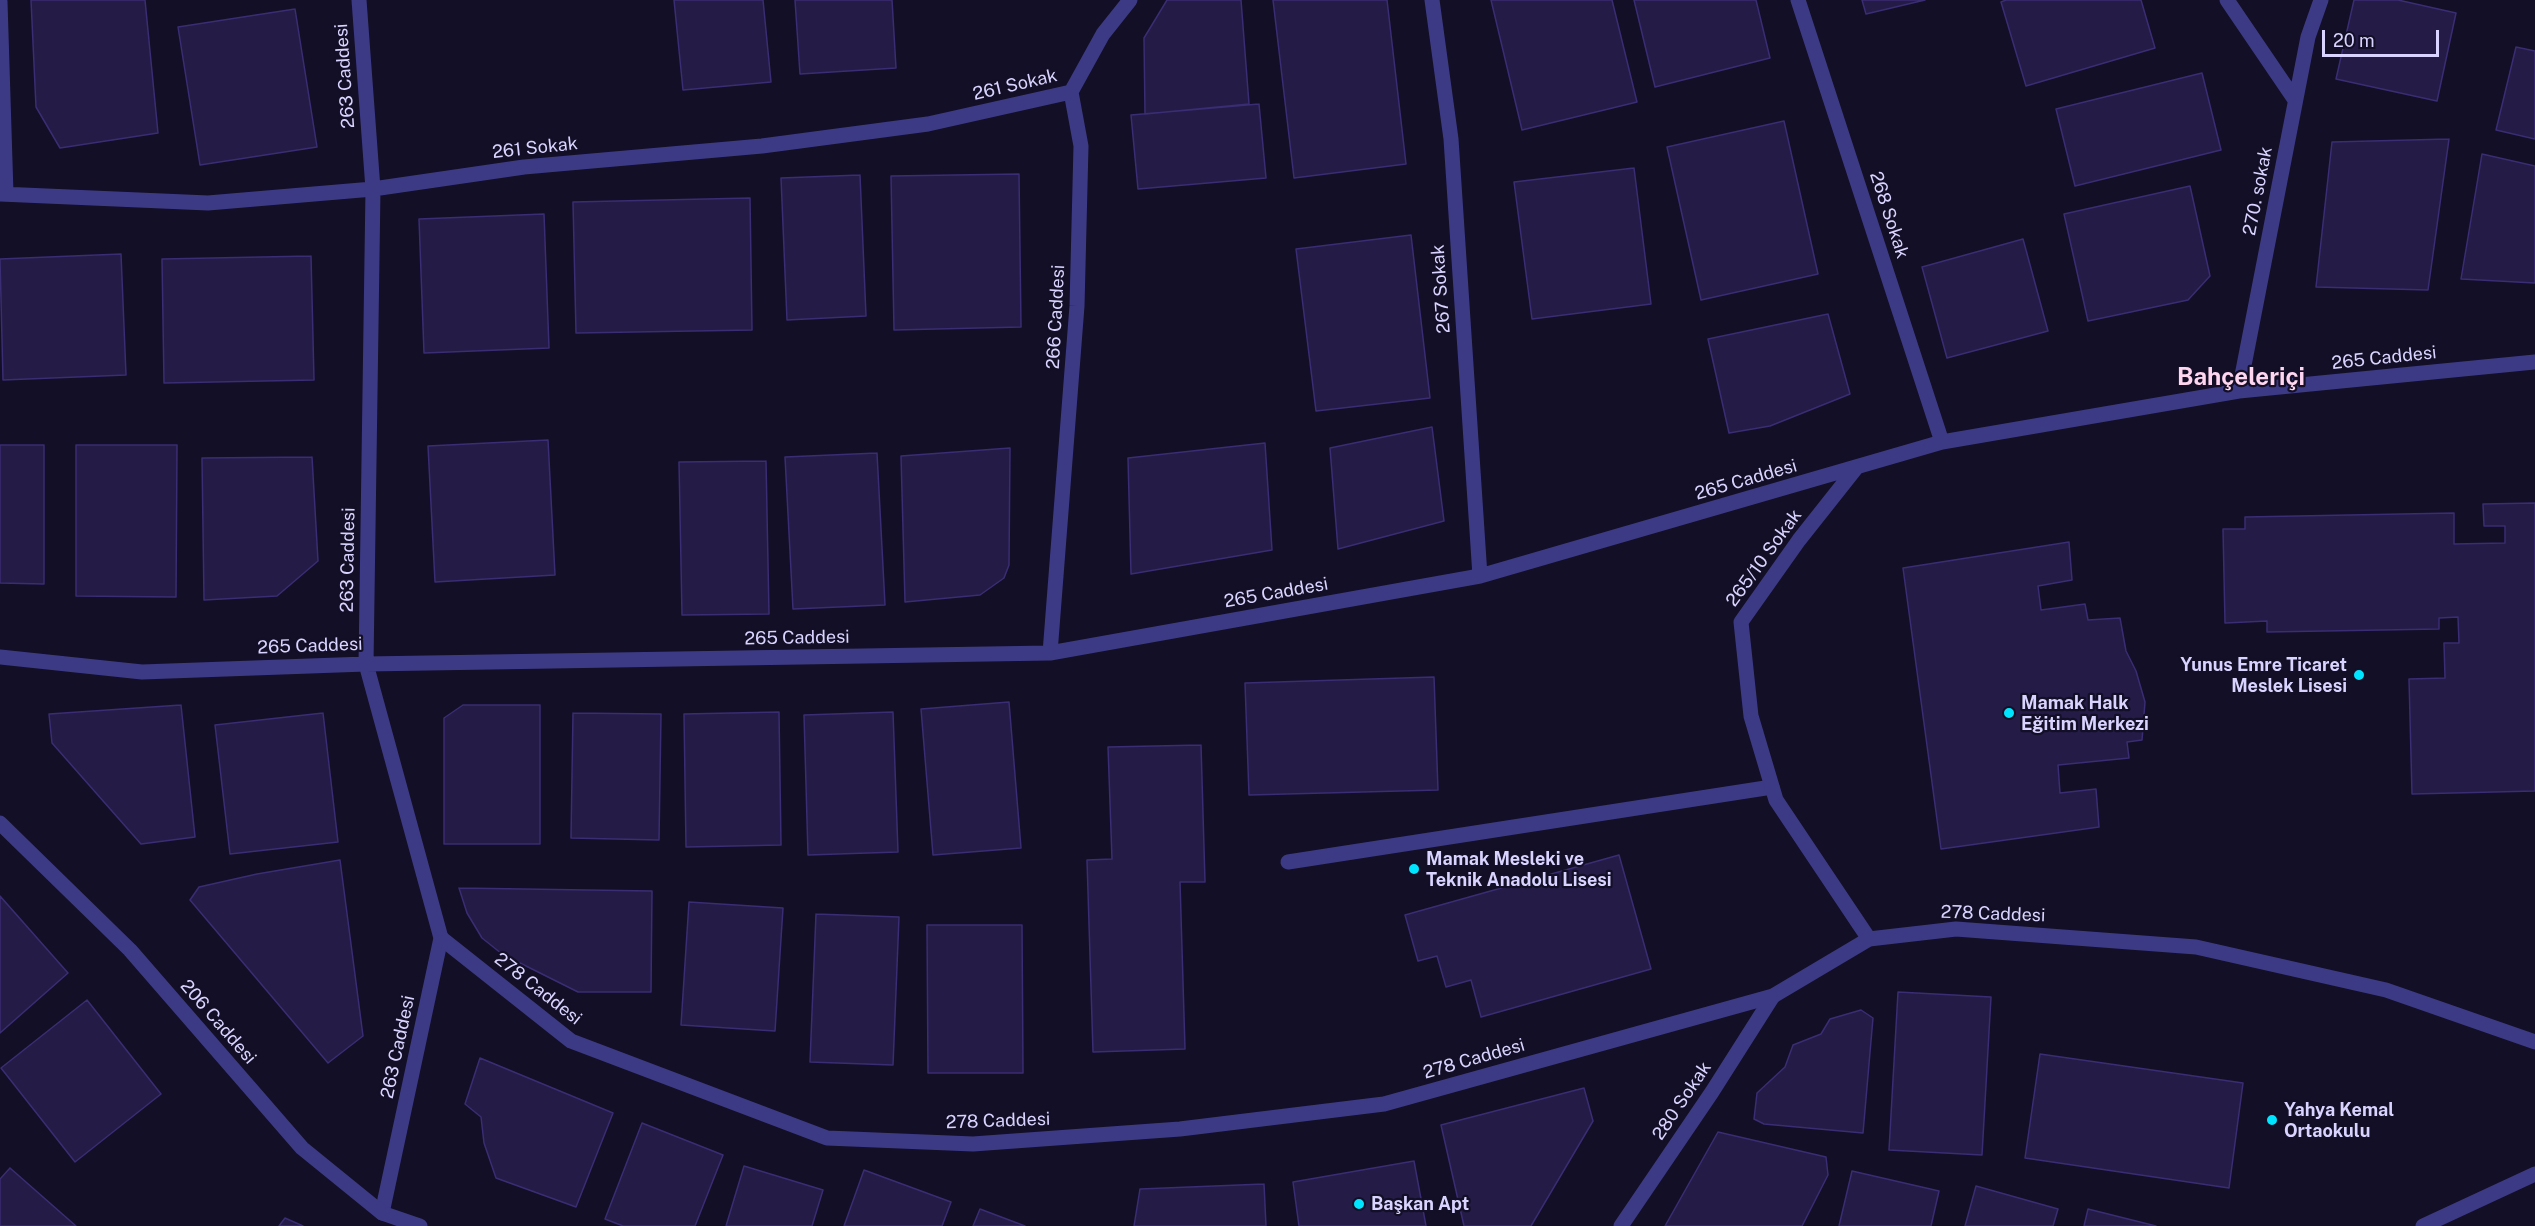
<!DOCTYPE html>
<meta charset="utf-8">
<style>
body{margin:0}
#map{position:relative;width:2535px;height:1226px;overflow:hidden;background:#130f26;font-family:"Public Sans",sans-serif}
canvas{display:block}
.scale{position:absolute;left:2322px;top:30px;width:117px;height:27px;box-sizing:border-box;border:3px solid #d9d4ff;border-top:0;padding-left:8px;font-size:18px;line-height:21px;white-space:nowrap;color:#d9d4ff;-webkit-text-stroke:4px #130f26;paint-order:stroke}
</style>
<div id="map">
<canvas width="2535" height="1226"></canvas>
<div class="scale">20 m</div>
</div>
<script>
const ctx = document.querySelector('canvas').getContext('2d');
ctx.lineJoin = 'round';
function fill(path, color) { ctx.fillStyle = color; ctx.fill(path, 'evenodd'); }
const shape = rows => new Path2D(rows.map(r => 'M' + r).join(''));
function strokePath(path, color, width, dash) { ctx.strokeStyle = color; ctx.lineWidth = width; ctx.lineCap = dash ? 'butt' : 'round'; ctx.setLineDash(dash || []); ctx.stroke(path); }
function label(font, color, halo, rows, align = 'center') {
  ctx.font = font + ' "Public Sans",sans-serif'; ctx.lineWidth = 4.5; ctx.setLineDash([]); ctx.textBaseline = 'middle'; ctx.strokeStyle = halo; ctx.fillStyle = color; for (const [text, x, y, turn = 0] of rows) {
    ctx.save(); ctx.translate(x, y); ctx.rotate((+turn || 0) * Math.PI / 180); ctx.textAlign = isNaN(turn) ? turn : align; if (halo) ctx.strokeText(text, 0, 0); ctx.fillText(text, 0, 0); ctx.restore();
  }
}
const building = shape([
 [31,0,145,0,158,133,60,148,36,107,31,0],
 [674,0,763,0,771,82,683,90,674,0],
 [795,0,892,0,896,68,800,74,795,0],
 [1167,0,1241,0,1249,104,1145,114,1144,38,1167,0],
 [1273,0,1387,0,1406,164,1294,178,1273,0],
 [1491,0,1612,0,1637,102,1522,130,1491,0],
 [1634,0,1756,0,1770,58,1655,87,1634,0],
 [1862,0,1925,0,1866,14,1862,0],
 [2006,0,2141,0,2155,48,2026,86,2001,2,2006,0],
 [2354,0,2398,0,2456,13,2437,101,2336,79,2354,0],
 [295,9,317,147,200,165,178,27,295,9],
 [2516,47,2535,51,2535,139,2496,130,2516,47],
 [2202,73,2221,150,2075,186,2056,109,2202,73],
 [1259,104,1266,178,1138,189,1131,115,1259,104],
 [1784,121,1818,274,1701,300,1667,147,1784,121],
 [2449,139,2428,290,2316,287,2332,142,2449,139],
 [2482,154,2535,166,2535,283,2461,279,2482,154],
 [1634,168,1651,304,1532,319,1514,182,1634,168],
 [1019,174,1021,327,894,330,891,176,1019,174],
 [860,175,866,316,787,320,781,178,860,175],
 [2190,186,2210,276,2188,300,2088,321,2064,214,2190,186],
 [750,198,752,330,576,333,573,202,750,198],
 [544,214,549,348,424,353,419,219,544,214],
 [1411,235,1430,398,1316,411,1296,249,1411,235],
 [2023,239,2048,331,1947,358,1922,267,2023,239],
 [121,254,126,375,3,380,0,259,121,254],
 [311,256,314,380,164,383,162,259,311,256],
 [1828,314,1850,394,1770,426,1729,433,1708,339,1828,314],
 [1432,427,1444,521,1338,549,1330,448,1432,427],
 [548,440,555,575,435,582,428,446,548,440],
 [1265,443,1272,550,1131,574,1128,458,1265,443],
 [0,445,44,445,44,584,0,583,0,445],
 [76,445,177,445,176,597,76,596,76,445],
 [1010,448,1009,565,1004,578,980,595,905,602,901,456,1010,448],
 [877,453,885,605,793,609,785,457,877,453],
 [312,457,318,561,277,596,204,600,202,458,312,457],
 [766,461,769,614,682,615,679,462,766,461],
 [2535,503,2535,791,2412,794,2409,679,2445,678,2444,643,2459,643,2458,617,2439,618,2439,629,2267,632,2267,621,2225,623,2223,529,2245,529,2245,517,2454,513,2454,544,2505,543,2505,526,2484,526,2483,504,2535,503],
 [2069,542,2072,580,2038,586,2041,610,2085,604,2088,620,2120,618,2126,651,2136,671,2145,702,2142,740,2127,742,2129,758,2058,765,2060,793,2096,789,2099,827,1941,849,1903,568,2069,542],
 [1434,677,1438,790,1249,795,1245,683,1434,677],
 [1009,702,1021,848,933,855,921,709,1009,702],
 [181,705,195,837,141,844,52,743,49,714,181,705],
 [463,705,540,705,540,844,444,844,444,718,463,705],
 [779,712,781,845,686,847,684,714,779,712],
 [893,712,898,852,808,855,804,715,893,712],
 [323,713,338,842,230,854,215,725,323,713],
 [573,713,661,714,659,840,571,838,573,713],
 [1201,745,1205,882,1180,882,1185,1049,1093,1052,1087,860,1112,859,1108,747,1201,745],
 [1619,855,1651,969,1481,1017,1471,980,1446,987,1437,956,1418,961,1405,915,1619,855],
 [340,860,363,1036,328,1063,190,900,199,887,257,874,340,860],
 [459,888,652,891,651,992,578,992,502,954,482,938,467,913,459,888],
 [0,896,68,973,0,1033,0,896],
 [689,902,783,908,775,1031,681,1025,689,902],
 [816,914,899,917,893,1065,810,1062,816,914],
 [927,925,1022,925,1023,1073,928,1073,927,925],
 [1898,992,1991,997,1982,1155,1889,1150,1898,992],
 [87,1000,161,1094,75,1162,1,1068,87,1000],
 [1861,1010,1873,1018,1863,1133,1764,1124,1754,1119,1757,1093,1785,1067,1793,1045,1821,1034,1830,1019,1861,1010],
 [2040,1054,2243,1083,2229,1188,2025,1158,2040,1054],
 [480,1058,613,1113,576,1207,496,1178,484,1143,481,1117,465,1104,480,1058],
 [1584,1088,1593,1121,1531,1226,1464,1226,1441,1125,1584,1088],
 [642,1123,723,1155,695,1226,623,1226,605,1219,642,1123],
 [1718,1132,1826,1157,1828,1175,1802,1226,1665,1226,1718,1132],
 [1414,1161,1426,1226,1299,1226,1293,1182,1414,1161],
 [744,1166,823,1190,812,1226,726,1226,744,1166],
 [10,1168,76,1226,0,1226,0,1179,10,1168],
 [864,1170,951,1202,942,1226,844,1226,864,1170],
 [1852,1171,1939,1191,1931,1226,1839,1226,1852,1171],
 [1264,1184,1266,1226,1134,1226,1140,1189,1264,1184],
 [1976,1186,2058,1209,2053,1226,1965,1226,1976,1186],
 [980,1209,1025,1226,973,1226,980,1209],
 [2088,1209,2156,1226,2084,1226,2088,1209],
 [285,1218,303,1226,279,1226,285,1218]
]);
const service = shape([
 [1288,862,1772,787]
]);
const minor = shape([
 [359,0,373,189,366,664,441,938,382,1213],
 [1432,0,1451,139,1480,576],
 [1798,0,1942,442],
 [2227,0,2295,100],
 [0,2,6,194],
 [0,194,208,203,373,189,524,167,762,146,928,124,1071,92],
 [2239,391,2308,37,2321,0],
 [1856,468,1799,540,1741,622,1751,716,1776,800,1869,939],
 [1050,653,1077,306,1081,146,1071,92,1103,34,1130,0],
 [0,657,142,672,366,664,1050,653,1480,576,1942,442,2239,391,2535,362],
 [1621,1226,1712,1092,1773,996],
 [2423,1226,2535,1174]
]);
const tertiary = shape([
 [0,823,130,950,302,1148,382,1213,420,1226],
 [441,938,571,1041,827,1138,973,1144,1180,1129,1384,1104,1773,996,1869,939,1956,929,2196,947,2386,990,2535,1042]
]);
const markers = [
 [2359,675,6,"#00e5ff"],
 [2009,713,6,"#00e5ff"],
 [1414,869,6,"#00e5ff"],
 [2272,1120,6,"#00e5ff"],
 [1359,1204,6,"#00e5ff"]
];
const streetNames = [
 ["263 Caddesi",345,76,-94],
 ["261 Sokak",1015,85,-13],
 ["261 Sokak",535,148,-6],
 ["270. sokak",2258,191,-79],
 ["268 Sokak",1889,215,72],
 ["267 Sokak",1441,289,-94],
 ["266 Caddesi",1056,317,-87],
 ["265 Caddesi",2384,358,-6],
 ["265 Caddesi",1746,480,-16],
 ["265/10 Sokak",1764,558,-54],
 ["263 Caddesi",348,560,-89],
 ["265 Caddesi",1276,593,-10],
 ["265 Caddesi",797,638,-1],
 ["265 Caddesi",310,646,-2],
 ["278 Caddesi",1993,914,2],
 ["278 Caddesi",538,989,38],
 ["206 Caddesi",218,1022,49],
 ["263 Caddesi",398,1047,-78],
 ["278 Caddesi",1474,1059,-16],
 ["280 Sokak",1682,1101,-56],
 ["278 Caddesi",998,1121,-2]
];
const poiNames = [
 ["Yunus Emre Ticaret",2347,665,"right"],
 ["Meslek Lisesi",2347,686,"right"],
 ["Mamak Halk",2021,703],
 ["Eğitim Merkezi",2021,724],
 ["Mamak Mesleki ve",1426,859],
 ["Teknik Anadolu Lisesi",1426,880],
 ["Yahya Kemal",2284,1110],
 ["Ortaokulu",2284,1131],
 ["Başkan Apt",1371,1204]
];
const districtNames = [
 ["Bahçeleriçi",2241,378]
];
fill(building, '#241b47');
strokePath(building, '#3b2d73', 1.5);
strokePath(service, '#3d3a85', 15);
strokePath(minor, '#3d3a85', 15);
strokePath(tertiary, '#3d3a85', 15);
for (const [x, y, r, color] of markers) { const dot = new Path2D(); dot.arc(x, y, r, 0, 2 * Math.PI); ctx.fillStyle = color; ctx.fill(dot); strokePath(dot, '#130f26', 2); }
label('18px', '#d9d4ff', '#130f26', streetNames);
label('bold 18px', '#d9d4ff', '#130f26', poiNames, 'left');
label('bold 24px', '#ffd6f0', '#130f26', districtNames);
</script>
